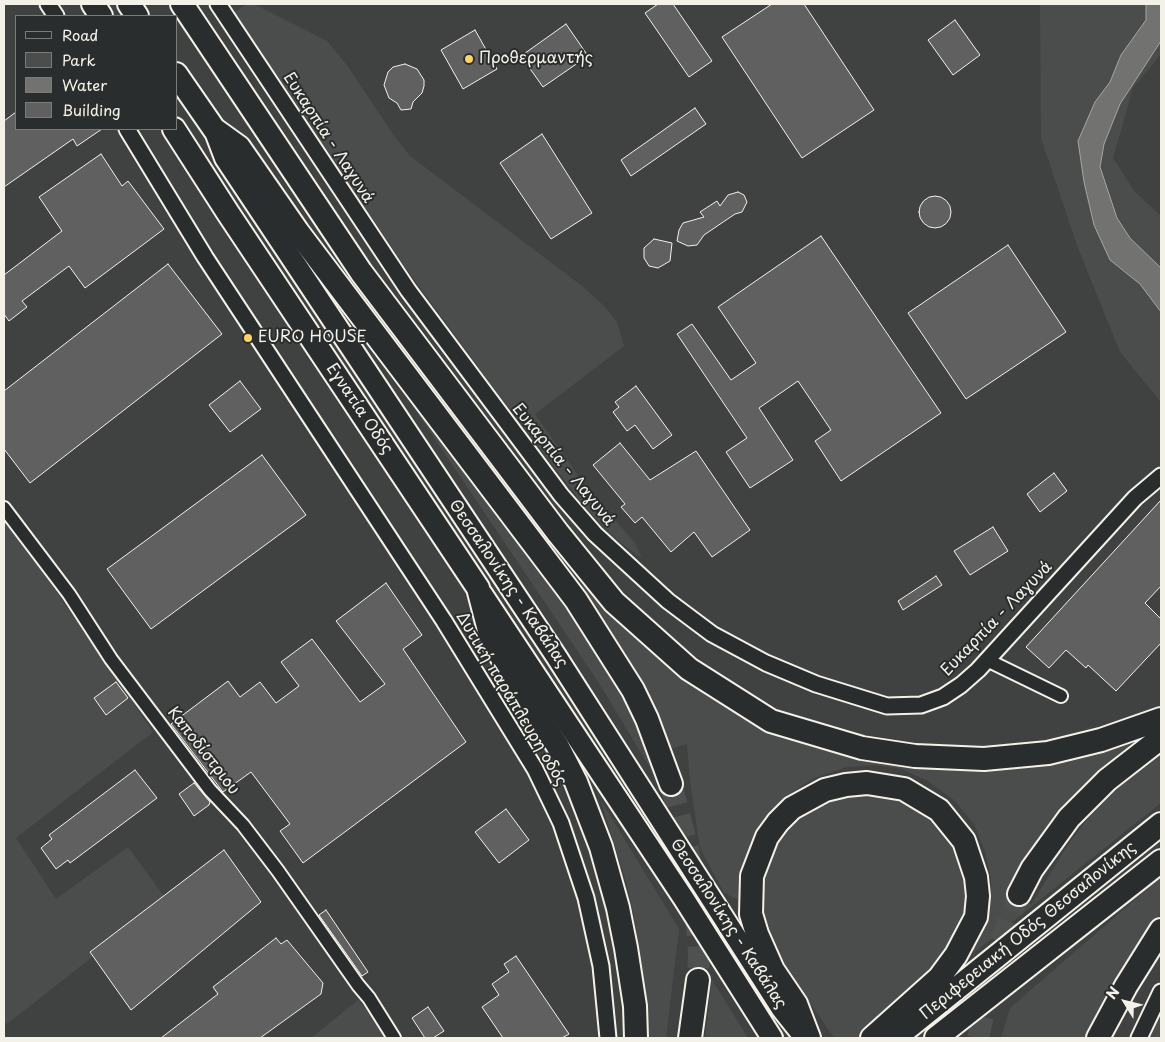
<!DOCTYPE html>
<meta charset="utf-8">
<style>
body{margin:0}
#map{position:relative;width:1165px;height:1042px;overflow:hidden;background:#323535;font-family:"Playpen Sans",sans-serif}
canvas{display:block}
.frame{position:absolute;inset:0;border:5px solid #f4f1e8;pointer-events:none}
.legend{position:absolute;left:15px;top:15px;width:162px;height:115px;box-sizing:border-box;background:#2a2d2e;border:1px solid #7b7b78;margin:0;padding:6px 9px;list-style:none;font-size:15px;color:#f4f1e8}
.legend li{display:flex;align-items:center;gap:10px;height:25px}
.legend b{width:25px;border:1px solid #7b7b78}
.north{position:absolute;left:1100px;top:977px;width:50px;height:50px;-webkit-text-stroke:4px #2a2d2e;paint-order:stroke;rotate:306deg;font-size:14px;font-weight:700;line-height:20px;text-align:center;color:#f4f1e8}
.north::after{content:'';display:block;margin:auto;width:18px;height:22px;background:#f4f1e8;clip-path:polygon(50% 0,100% 100%,50% 72%,0 100%)}
</style>
<div id="map">
<canvas width="1165" height="1042"></canvas>
<div class="frame"></div>
<ul class="legend">
<li><b style="height:6px;background:#2a2d2e"></b>Road</li>
<li><b style="height:14px;background:#4b4d4c"></b>Park</li>
<li><b style="height:14px;background:#727370"></b>Water</li>
<li><b style="height:14px;background:#5f605f"></b>Building</li>
</ul>
<div class="north">N</div>
</div>
<script>
const ctx = document.querySelector('canvas').getContext('2d');
ctx.lineJoin = 'round';
function fill(path, color) { ctx.fillStyle = color; ctx.fill(path, 'evenodd'); }
const shape = rows => new Path2D(rows.map(r => 'M' + r).join(''));
function strokePath(path, color, width, dash) { ctx.strokeStyle = color; ctx.lineWidth = width; ctx.lineCap = dash ? 'butt' : 'round'; ctx.setLineDash(dash || []); ctx.stroke(path); }
function label(font, color, halo, rows, align = 'center') {
  ctx.font = font + ' "Playpen Sans",sans-serif'; ctx.lineWidth = 4; ctx.setLineDash([]); ctx.textBaseline = 'middle'; ctx.strokeStyle = halo; ctx.fillStyle = color; for (const [text, x, y, turn = 0] of rows) {
    ctx.save(); ctx.translate(x, y); ctx.rotate((+turn || 0) * Math.PI / 180); ctx.textAlign = isNaN(turn) ? turn : align; if (halo) ctx.strokeText(text, 0, 0); ctx.fillText(text, 0, 0); ctx.restore();
  }
}
const built = shape([
 [4,4,1161,4,1161,1038,4,1038],
 [16,16,176,16,176,129,16,129]
]);
const green = shape([
 [247,4,254,4,327,41,346,64,395,137,410,156,582,286,604,306,617,322,624,346,535,414,586,487,635,543,642,559,614,537,585,507,496,391,405,267,233,13],
 [1040,4,1161,4,1161,54,1133,88,1113,158,1134,191,1161,216,1161,402,1120,352,1078,248,1041,138],
 [401,382,586,627,652,747,655,776,599,683,398,384],
 [4,516,153,732,16,838,56,899,128,847,166,899,7,1024,4,1021],
 [586,584,641,644,689,681,762,728,1035,765,1133,742,1112,762,1012,891,1031,905,1067,846,1092,813,1122,781,1161,750,1161,803,966,959,984,927,989,908,991,879,985,851,974,824,954,800,926,780,902,769,875,765,847,767,814,778,788,795,767,820,741,901,724,893,700,848,690,781,687,744,670,749,579,588],
 [855,789,921,804,962,849,969,910,939,962,921,981,858,1038,834,1038,783,963,771,938,760,899,761,884,767,856,798,811],
 [600,799,679,929,666,1038,644,1038,642,980,635,921,627,885],
 [1161,877,1161,913,1144,937,1090,1038,1001,1038,1010,1008],
 [712,980,748,1038,705,1038],
 [358,1000,372,1016,386,1038,311,1038],
 [1161,1013,1161,1038,1149,1038]
]);
const water = shape([
 [1146,4,1161,4,1161,41,1120,104,1104,144,1100,167,1117,218,1130,238,1161,268,1161,312,1140,284,1110,260,1094,225,1084,182,1078,141,1095,102,1110,82,1121,55,1146,20,1146,4]
]);
const building = shape([
 [658,4,673,4,712,61,689,77,645,13,658,4],
 [772,4,804,4,874,110,802,158,722,37,772,4],
 [955,20,980,55,953,75,928,40,955,20],
 [566,24,588,56,543,87,521,56,566,24],
 [475,30,497,69,463,89,441,50,475,30],
 [405,64,417,69,424,80,424,86,422,93,413,102,411,109,401,110,397,103,389,98,384,85,388,72,393,67,405,64],
 [695,108,706,124,631,176,621,160,695,108],
 [16,112,16,129,102,129,77,146,73,139,4,187,4,121,16,112],
 [542,134,592,213,551,239,500,163,542,134],
 [101,154,122,186,128,181,164,229,85,288,69,266,22,301,27,307,9,321,4,314,4,275,62,231,39,197,101,154],
 [738,192,744,195,747,202,742,212,735,214,704,235,697,245,688,246,677,241,679,230,683,223,704,217,700,212,717,201,720,206,728,195,738,192],
 '919 212a16 16 0 1 1 32 0a16 16 0 1 1-32 0Z',
 [821,236,941,413,841,481,815,441,831,430,798,381,759,408,793,460,750,488,726,452,747,438,677,334,692,324,731,380,756,363,718,307,821,236],
 [654,239,672,243,670,261,658,268,649,266,644,258,644,248,654,239],
 [1008,245,1066,332,966,399,908,313,1008,245],
 [168,264,222,334,30,483,4,449,4,391,168,264],
 [240,381,261,409,230,432,209,405,240,381],
 [636,386,672,435,653,449,635,425,627,431,613,412,619,407,615,402,636,386],
 [620,443,650,480,696,451,750,530,712,557,694,532,671,552,642,517,635,523,621,507,625,504,593,465,620,443],
 [262,455,306,515,151,629,107,569,262,455],
 [1054,473,1067,491,1040,512,1027,494,1054,473],
 [1161,500,1161,586,1145,603,1161,619,1161,643,1116,691,1088,665,1086,668,1066,650,1049,668,1026,647,1161,500],
 [993,527,1008,551,970,575,954,551,993,527],
 [936,576,942,585,903,610,898,601,936,576],
 [386,583,422,635,403,649,466,742,303,863,280,831,290,824,251,772,223,792,171,724,228,681,240,697,260,682,276,703,299,686,281,662,312,639,360,702,385,684,336,621,386,583],
 [116,682,128,698,106,715,94,698,116,682],
 [135,770,157,798,70,863,68,860,56,869,41,848,52,839,49,835,135,770],
 [194,783,210,802,209,805,194,816,179,794,194,783],
 [506,809,529,840,499,863,475,832,506,809],
 [224,850,261,902,131,1010,90,952,224,850],
 [326,910,368,972,362,976,319,915,326,910],
 [276,938,281,944,287,940,323,983,321,994,260,1038,161,1038,218,994,213,987,276,938],
 [516,956,569,1034,562,1038,503,1038,482,1007,499,995,492,984,509,972,504,964,516,956],
 [428,1007,444,1031,433,1038,425,1038,412,1018,428,1007]
]);
const motorwayTunnel = shape([
 [671,784,689,854,695,896,699,955,698,980],
 [978,1038,998,948,1019,894]
]);
const minor = shape([
 [4,508,69,594,111,659,210,790,243,825,278,871,358,985,369,998,394,1038],
 [987,660,1061,696]
]);
const tertiary = shape([
 [48,4,56,16],
 [218,4,408,290,561,495,595,534,668,601,712,634,766,663,816,684,887,706,921,705,943,697,961,685,978,670,1135,498,1161,476],
 [127,129,205,257,444,621,535,769,561,823,586,898,601,966,608,1038],
 [1139,1038,1161,992]
]);
const trunk = shape([
 [214,129,225,158,556,656,782,1009,805,1038],
 [482,594,684,899,772,1038]
]);
const motorway = shape([
 [93,4,101,16],
 [129,4,137,16],
 [182,4,361,272,558,533,614,602,689,669,771,721,862,748,915,756,984,759,1048,753,1101,740,1161,719],
 [176,74,214,129,239,147,298,232,576,600,633,690,647,719,671,784],
 [174,129,228,213,478,588,492,642,557,745,576,782,601,847,618,908,626,948,635,1006,636,1038],
 [1019,894,1032,869,1069,818,1107,780,1161,738],
 [690,1038,698,980],
 [809,1038,796,1004,773,970,757,934,751,914,752,876,767,837,778,822,792,808,825,790,846,785,867,783,904,789,939,810,964,841,976,877,978,896,976,917,956,955,939,978,872,1038],
 [895,1038,1161,824],
 [936,1038,1161,861],
 [1098,1038,1126,986,1161,930]
]);
const markers = [
 [469,59,5,"#ffd166"],
 [248,338,5,"#ffd166"]
];
const poiNames = [
 ["Προθερμαντής",479,59],
 ["EURO HOUSE",258,338]
];
const streetNames = [
 ["Ευκαρπία - Λαγυνά",328,138,57],
 ["Εγνατία Οδός",359,409,56],
 ["Ευκαρπία - Λαγυνά",563,465,51],
 ["Θεσσαλονίκης - Καβάλας",508,584,56],
 ["Ευκαρπία - Λαγυνά",997,619,-46],
 ["Δυτική παράπλευρη οδός",511,699,59],
 ["Καποδίστριου",203,751,52],
 ["Θεσσαλονίκης - Καβάλας",728,924,57],
 ["Περιφερειακή Οδός Θεσσαλονίκης",1028,931,-39]
];
fill(built, '#404242');
fill(green, '#4b4d4c');
fill(water, '#727370');
strokePath(water, '#a6a5a0', 1);
fill(building, '#5f605f');
strokePath(building, '#f4f1e8', 1);
strokePath(motorwayTunnel, '#4f5150', 22, [22, 11]);
strokePath(minor, '#f4f1e8', 16);
strokePath(tertiary, '#f4f1e8', 19);
strokePath(trunk, '#f4f1e8', 24);
strokePath(motorway, '#f4f1e8', 26);
strokePath(minor, '#2a2d2e', 12);
strokePath(tertiary, '#2a2d2e', 15);
strokePath(trunk, '#2a2d2e', 20);
strokePath(motorway, '#2a2d2e', 22);
for (const [x, y, r, color] of markers) { const dot = new Path2D(); dot.arc(x, y, r, 0, 2 * Math.PI); ctx.fillStyle = color; ctx.fill(dot); strokePath(dot, '#2a2d2e', 2); }
label('16px', '#f4f1e8', '#2a2d2e', poiNames, 'left');
label('16px', '#f4f1e8', '#2a2d2e', streetNames);
</script>
